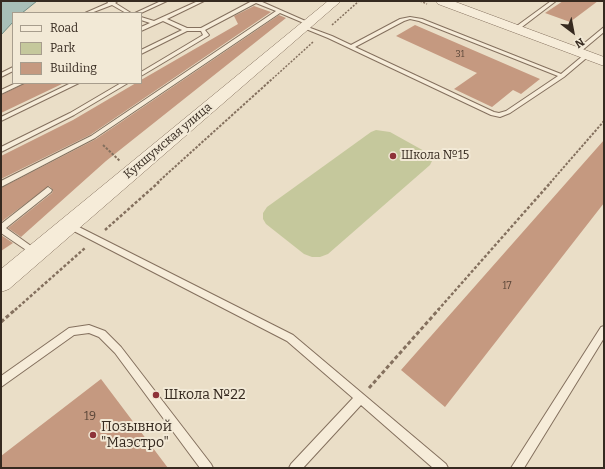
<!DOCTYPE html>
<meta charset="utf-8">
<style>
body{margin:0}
#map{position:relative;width:605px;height:469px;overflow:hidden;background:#eadec7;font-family:Bitter,serif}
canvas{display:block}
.frame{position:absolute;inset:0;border:2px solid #362a20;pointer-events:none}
.legend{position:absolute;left:12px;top:12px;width:130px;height:72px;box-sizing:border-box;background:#f2e9d6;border:1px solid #a79d8d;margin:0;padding:5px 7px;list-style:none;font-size:12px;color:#362a20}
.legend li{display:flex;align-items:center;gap:8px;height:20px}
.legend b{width:20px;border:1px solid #a79d8d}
.north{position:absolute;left:553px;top:12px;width:40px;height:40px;-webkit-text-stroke:3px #f2e9d6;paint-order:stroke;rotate:148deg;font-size:11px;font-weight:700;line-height:16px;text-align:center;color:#362a20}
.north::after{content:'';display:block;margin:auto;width:14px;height:18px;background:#362a20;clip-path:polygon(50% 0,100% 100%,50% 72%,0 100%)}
</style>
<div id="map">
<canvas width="605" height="469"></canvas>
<div class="frame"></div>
<ul class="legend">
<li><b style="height:5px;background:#f6ecd9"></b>Road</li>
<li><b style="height:11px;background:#c5c89c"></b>Park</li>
<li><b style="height:11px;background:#c59980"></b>Building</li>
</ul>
<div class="north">N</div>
</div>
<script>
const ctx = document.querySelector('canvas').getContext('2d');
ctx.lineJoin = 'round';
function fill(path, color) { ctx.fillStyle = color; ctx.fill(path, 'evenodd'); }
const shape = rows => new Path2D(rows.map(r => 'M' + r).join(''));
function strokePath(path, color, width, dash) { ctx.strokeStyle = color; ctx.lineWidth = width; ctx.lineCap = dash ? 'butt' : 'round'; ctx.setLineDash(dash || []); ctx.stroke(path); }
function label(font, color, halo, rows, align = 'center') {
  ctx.font = font + ' Bitter,serif'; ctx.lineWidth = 4; ctx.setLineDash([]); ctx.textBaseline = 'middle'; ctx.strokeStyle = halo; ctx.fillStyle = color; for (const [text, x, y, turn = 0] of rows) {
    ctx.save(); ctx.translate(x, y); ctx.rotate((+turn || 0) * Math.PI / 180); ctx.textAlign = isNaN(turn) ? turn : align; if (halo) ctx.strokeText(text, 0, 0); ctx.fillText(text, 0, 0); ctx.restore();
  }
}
const green = shape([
 [376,130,390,132,426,152,430,156,432,161,430,165,328,254,320,257,312,257,304,254,266,224,263,219,263,213,267,207,371,132]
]);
const water = shape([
 [1,1,37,1,22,13,13,13,13,22,1,35,1,1]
]);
const building = shape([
 [563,1,598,1,570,22,545,13],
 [254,6,271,12,90,135,1,179,1,156,73,120,136,83,141,83,141,80,238,24,234,16],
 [279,15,286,18,106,161,21,237,8,228,52,193,53,190,49,186,1,222,1,188,96,139],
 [415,25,540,79,521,94,513,90,492,107,454,89,477,73,396,36],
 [25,83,64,83,1,113,1,95],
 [604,140,604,203,445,407,401,370],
 [1,235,13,243,1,251],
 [101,379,168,468,1,468,1,456]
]);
const pathFar3 = shape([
 [420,1,427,4],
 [332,25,359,1],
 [270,81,313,42]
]);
const pathFar2 = shape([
 [103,145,120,161],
 [157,183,271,80],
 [550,183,604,121]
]);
const pathFar1 = shape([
 [105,230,159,182],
 [15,310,85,248],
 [438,310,551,182]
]);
const path = shape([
 [1,322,16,309],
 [369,388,439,309]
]);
const service = shape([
 [107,1,118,1,115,3,131,13,126,13,112,5,91,13,85,13,108,3,107,1],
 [161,1,167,1,141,13,135,13,161,1],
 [198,1,204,1,167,19,187,28,201,28,252,1,260,1,310,23,306,24,280,13,95,138,1,187,1,181,91,136,276,11,256,3,205,30,209,35,208,36,141,76,141,72,203,35,201,31,187,31,141,54,141,50,182,30,163,21,141,31,141,27,150,23,141,20,141,17,154,21,198,1],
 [551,1,556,1,518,30,514,30,514,28,551,1],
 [410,17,422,19,561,74,585,54,590,55,564,77,510,113,500,117,491,115,328,38,301,27,305,26,332,36,351,45,400,19,410,17],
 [410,19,419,21,558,76,506,111,499,113,494,112,355,47,404,21,410,19],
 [604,27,604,32,579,53,575,53,575,51,604,27],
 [13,67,13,71,1,77,1,73,13,67],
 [16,83,24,83,1,94,1,90,16,83],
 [71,83,79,83,1,121,1,117,71,83],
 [121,83,128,83,74,115,1,152,1,147,70,113,121,83],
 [48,187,52,190,51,192,6,228,38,251,39,253,38,255,35,256,1,233,1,224,48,187],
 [69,222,293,335,446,464,448,468,433,468,361,405,303,468,289,468,291,464,353,398,287,341,66,227,65,225,66,223,69,222],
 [89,325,105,331,121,347,211,464,213,468,200,468,115,353,99,337,89,333,74,335,1,387,1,376,69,328,89,325],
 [604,326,604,338,524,468,511,468,601,327,604,326]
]);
const tertiary = shape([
 [328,1,341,1,9,289,1,292,1,269,328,1],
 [436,1,453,1,604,57,604,66,438,4,436,1]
]);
const markers = [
 [393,156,4,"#8e3339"],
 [156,395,4,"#8e3339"],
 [93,435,4,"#8e3339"]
];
const farNumbernames = [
 ["31",460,54]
];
const numberNames = [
 ["17",507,286]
];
const streetNames = [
 ["Кукшумская улица",168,141,-40]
];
const poiNames = [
 ["Школа №15",401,156]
];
const nearNumbernames = [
 ["19",90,417]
];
const nearPoinames = [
 ["Школа №22",164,395],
 ["Позывной",101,427],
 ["\"Маэстро\"",101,443]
];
fill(green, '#c5c89c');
fill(water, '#a8bfb7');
strokePath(water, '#6f8c83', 1);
fill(building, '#c59980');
strokePath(service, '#84705e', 2);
strokePath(tertiary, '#84705e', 1);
strokePath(pathFar3, '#84705e', 1.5, [2, 1.5]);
strokePath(pathFar2, '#84705e', 2, [2.5, 1.5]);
strokePath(pathFar1, '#84705e', 2.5, [3, 2]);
strokePath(path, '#84705e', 3, [4, 2.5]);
fill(service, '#f6ecd9');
fill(tertiary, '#f6ecd9');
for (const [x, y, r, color] of markers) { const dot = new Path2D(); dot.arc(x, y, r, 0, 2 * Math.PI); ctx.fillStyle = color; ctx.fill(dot); strokePath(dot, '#f2e9d6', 1.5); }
label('9px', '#5a4638', null, farNumbernames);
label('10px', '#5a4638', null, numberNames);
label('12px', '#362a20', '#f2e9d6', streetNames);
label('12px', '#362a20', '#f2e9d6', poiNames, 'left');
label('12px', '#5a4638', null, nearNumbernames);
label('14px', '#362a20', '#f2e9d6', nearPoinames, 'left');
</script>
